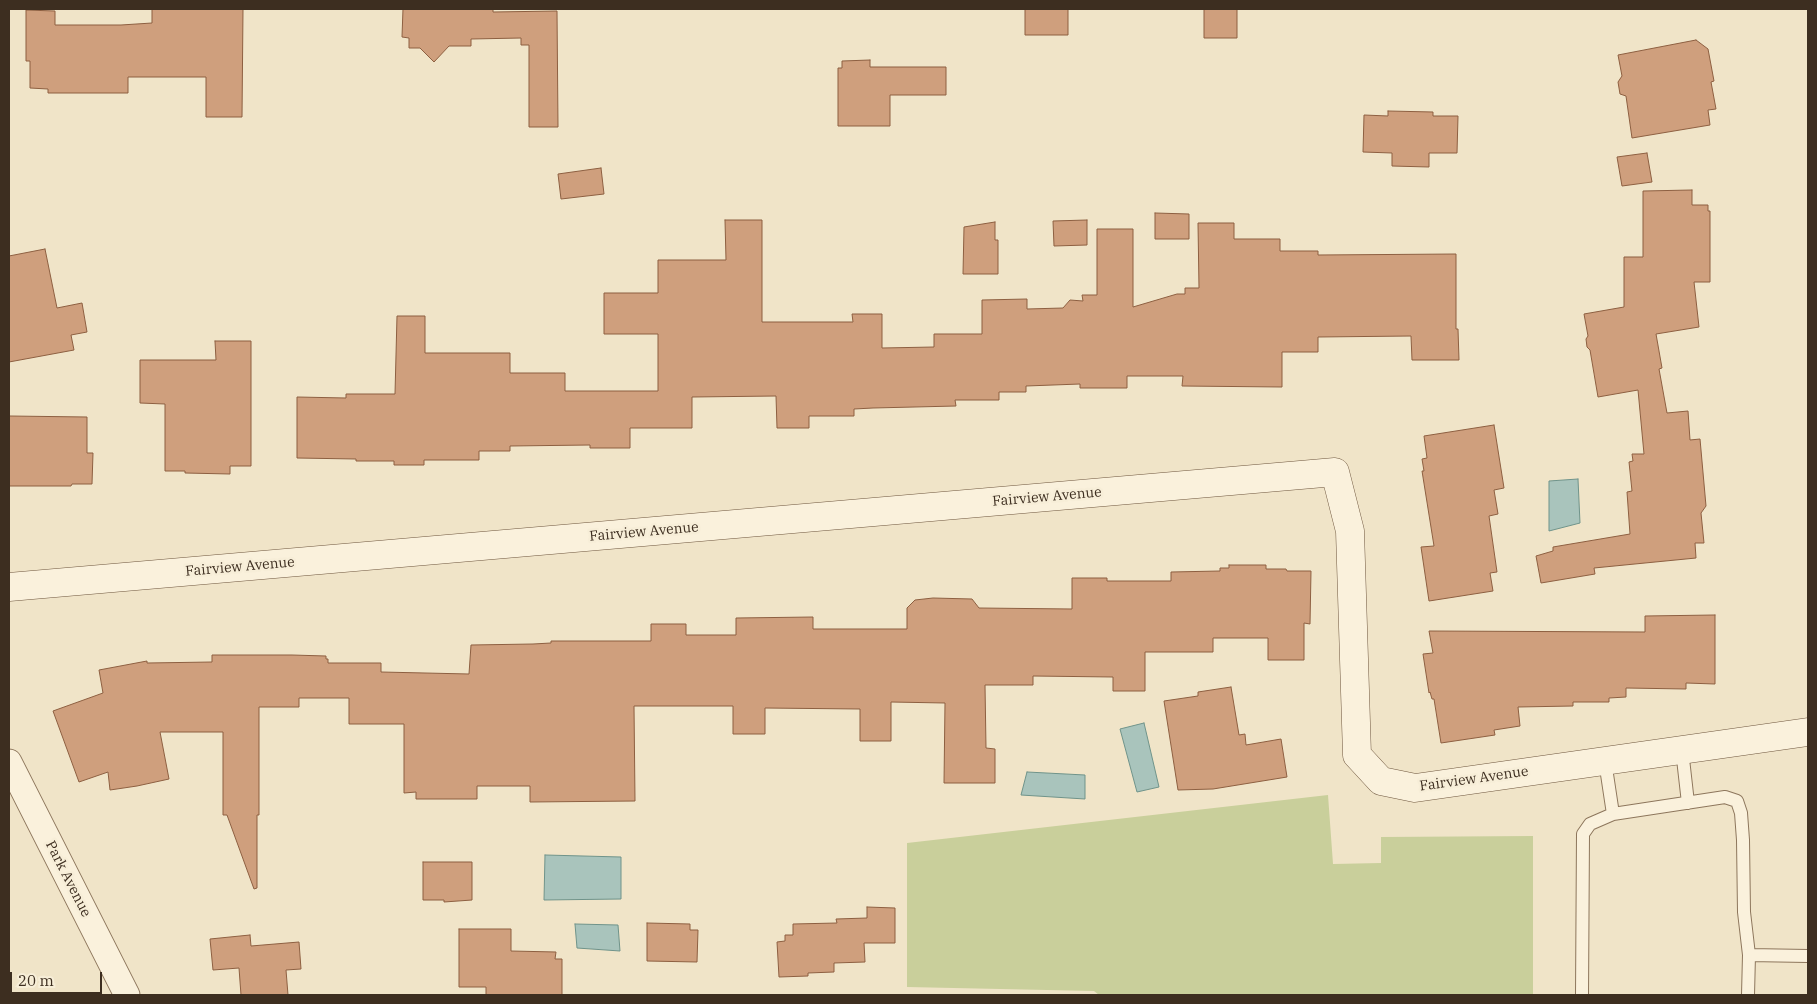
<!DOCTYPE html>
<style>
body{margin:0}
#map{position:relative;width:1817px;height:1004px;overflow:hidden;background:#f0e4c8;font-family:"IBM Plex Serif",serif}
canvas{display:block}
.frame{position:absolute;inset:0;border:10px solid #3d2e20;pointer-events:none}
.scale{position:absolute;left:10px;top:972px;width:92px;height:22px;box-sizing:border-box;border:2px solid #3d2e20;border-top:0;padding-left:6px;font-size:15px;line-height:18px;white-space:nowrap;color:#3d2e20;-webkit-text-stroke:4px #f7eed8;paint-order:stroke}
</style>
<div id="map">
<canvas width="1817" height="1004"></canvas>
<div class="frame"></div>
<div class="scale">20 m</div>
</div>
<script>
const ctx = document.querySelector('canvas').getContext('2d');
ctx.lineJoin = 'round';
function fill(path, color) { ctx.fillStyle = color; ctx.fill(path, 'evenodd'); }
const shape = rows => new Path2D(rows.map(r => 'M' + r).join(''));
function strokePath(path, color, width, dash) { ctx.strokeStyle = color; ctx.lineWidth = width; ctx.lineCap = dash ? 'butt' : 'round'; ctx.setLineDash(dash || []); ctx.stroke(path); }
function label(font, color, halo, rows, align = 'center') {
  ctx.font = font + ' "IBM Plex Serif",serif'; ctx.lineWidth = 5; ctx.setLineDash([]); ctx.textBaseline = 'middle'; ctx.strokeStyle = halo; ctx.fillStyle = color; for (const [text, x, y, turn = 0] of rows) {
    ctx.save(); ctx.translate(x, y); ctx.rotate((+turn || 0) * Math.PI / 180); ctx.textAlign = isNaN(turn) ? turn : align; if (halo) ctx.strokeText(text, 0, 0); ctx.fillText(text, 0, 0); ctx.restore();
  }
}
const green = shape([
 [1328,795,1333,864,1381,863,1381,837,1533,836,1533,995,1099,995,1094,991,907,987,907,843]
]);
const water = shape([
 [1578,479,1580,523,1549,531,1549,481,1578,479],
 [1144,723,1159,787,1137,792,1120,729,1144,723],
 [1027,772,1085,775,1085,799,1021,795,1027,772],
 [545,855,621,857,621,899,544,900,545,855],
 [575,924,618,925,620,951,577,948,575,924]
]);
const building = shape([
 [152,9,243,9,242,117,206,117,206,77,128,77,128,93,48,93,48,89,30,88,30,61,26,61,26,10,55,11,55,25,121,25,152,23,152,9],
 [403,9,493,9,493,12,557,11,558,127,529,127,529,45,521,45,521,38,471,39,471,46,449,46,434,62,420,48,409,48,409,38,402,37,403,9],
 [1025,9,1068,9,1068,35,1025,35,1025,9],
 [1204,9,1237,9,1237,38,1204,38,1204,9],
 [1696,40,1708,49,1714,81,1711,82,1716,109,1708,110,1710,125,1632,138,1626,96,1620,94,1618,82,1622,76,1618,55,1696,40],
 [870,60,870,67,946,67,946,95,890,95,890,126,838,126,838,68,842,68,842,61,870,60],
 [1388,111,1433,112,1433,116,1458,116,1457,153,1429,153,1429,167,1392,166,1392,153,1363,152,1364,115,1388,116,1388,111],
 [1647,153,1652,182,1622,186,1617,157,1647,153],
 [601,168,604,194,561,199,558,174,601,168],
 [1692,190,1692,205,1708,205,1708,211,1710,211,1710,282,1694,282,1699,327,1656,334,1662,368,1659,369,1667,413,1688,411,1690,440,1700,439,1706,506,1701,513,1704,543,1695,543,1696,558,1594,568,1595,574,1541,583,1536,556,1553,551,1553,547,1630,534,1627,492,1632,491,1629,462,1633,461,1632,454,1644,454,1638,390,1598,397,1590,350,1587,347,1586,339,1588,336,1584,314,1624,307,1624,257,1643,257,1643,191,1692,190],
 [1155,213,1189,214,1189,239,1155,239,1155,213],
 [725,220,762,220,762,322,853,322,852,314,882,314,882,348,934,347,934,334,982,334,982,300,1027,299,1027,309,1063,308,1070,300,1083,301,1082,295,1097,295,1097,229,1133,229,1133,307,1177,294,1185,294,1185,288,1199,288,1198,223,1234,223,1234,239,1280,239,1280,251,1318,251,1318,255,1456,254,1456,329,1458,329,1459,360,1412,360,1411,336,1318,337,1318,352,1282,352,1282,387,1182,386,1183,376,1127,376,1127,388,1080,388,1080,384,1026,386,1026,392,999,392,999,400,955,400,956,406,873,408,854,409,854,416,809,416,809,428,777,428,776,396,692,397,692,428,630,428,630,448,590,448,590,445,510,446,510,451,479,451,479,460,424,460,424,465,394,465,394,461,356,461,356,459,297,458,297,397,346,398,346,394,395,394,397,316,425,316,425,353,510,353,510,373,565,373,565,391,658,391,658,334,604,334,604,293,658,293,658,260,726,260,725,220],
 [1087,220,1087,245,1054,246,1053,221,1087,220],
 [995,222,995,240,998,240,998,274,963,274,964,227,995,222],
 [45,249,57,308,82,303,87,332,71,335,74,350,9,362,9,256,45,249],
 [215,341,251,341,251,466,230,466,230,474,185,473,185,471,165,471,165,404,140,403,140,360,216,360,215,341],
 [9,416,87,417,87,453,93,453,92,484,72,484,71,486,9,486,9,416],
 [1494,425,1504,488,1494,490,1498,514,1489,516,1497,572,1490,573,1493,591,1429,601,1421,547,1434,546,1422,471,1424,471,1422,459,1427,458,1424,436,1494,425],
 [1229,565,1266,565,1266,569,1286,569,1287,571,1311,571,1310,624,1304,623,1304,660,1268,660,1268,638,1213,638,1213,652,1145,652,1145,691,1113,691,1113,677,1033,676,1033,685,985,685,986,748,995,749,995,783,944,783,945,703,891,702,891,741,860,741,860,709,765,708,765,734,733,734,733,706,634,706,635,801,530,802,530,786,477,786,477,799,416,799,416,792,404,793,404,724,349,724,349,698,299,698,299,707,259,707,259,815,257,815,257,888,254,889,227,815,223,815,223,732,160,732,169,779,137,786,110,790,108,772,79,782,53,711,103,693,99,670,147,661,147,663,212,662,212,655,292,655,326,656,326,659,328,659,328,663,381,663,381,672,469,674,471,645,533,644,551,643,551,641,651,641,651,624,686,624,686,635,736,635,736,618,813,617,813,629,907,629,907,608,915,600,933,598,972,599,979,608,1072,609,1072,578,1107,578,1107,581,1171,581,1171,572,1220,571,1220,568,1229,568,1229,565],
 [1715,615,1715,684,1686,683,1686,689,1626,688,1626,697,1609,698,1609,702,1573,702,1573,706,1518,707,1520,726,1494,730,1495,735,1441,743,1434,699,1432,699,1430,692,1429,693,1423,654,1433,653,1429,631,1645,632,1645,616,1715,615],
 [1231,687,1239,735,1245,734,1246,745,1281,739,1287,777,1213,789,1178,790,1164,701,1198,696,1198,692,1231,687],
 [423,862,472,862,472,900,444,902,444,900,423,900,423,862],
 [867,907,895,908,895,943,864,943,865,962,834,963,834,972,808,973,808,976,779,977,777,942,785,941,785,935,793,935,793,924,837,923,836,919,867,918,867,907],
 [647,923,690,924,690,930,698,930,697,962,647,961,647,923],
 [459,929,511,929,511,951,556,952,555,959,562,959,562,995,486,995,486,987,459,987,459,929],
 [250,935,251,946,299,942,301,969,286,970,288,995,241,995,239,968,213,970,210,939,250,935]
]);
const lane = shape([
 [1682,750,1688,803],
 [1605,761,1613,814,1725,797,1737,801,1741,813,1743,840,1744,912,1749,955,1748,995],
 [1749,955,1808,956],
 [1582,995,1583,834,1590,824,1613,814]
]);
const street = shape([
 [9,762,127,995]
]);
const secondary = shape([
 [9,587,1335,472,1350,531,1357,755,1381,781,1415,788,1808,732]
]);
const streetNames = [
 ["Fairview Avenue",1047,497,-5],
 ["Fairview Avenue",644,532,-5],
 ["Fairview Avenue",240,567,-5],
 ["Fairview Avenue",1474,779,-8],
 ["Park Avenue",68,879,63]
];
fill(green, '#c9cf9b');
fill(water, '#a9c4bc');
strokePath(water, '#6f938a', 1);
fill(building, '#cf9f7d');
strokePath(building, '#8d5f41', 1);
strokePath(lane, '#8d765c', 14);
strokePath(street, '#8d765c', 27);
strokePath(secondary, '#6f573f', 29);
strokePath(lane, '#faf1dc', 12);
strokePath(street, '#faf1dc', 25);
strokePath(secondary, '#faf1dc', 28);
label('14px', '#3d2e20', '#f7eed8', streetNames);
</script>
